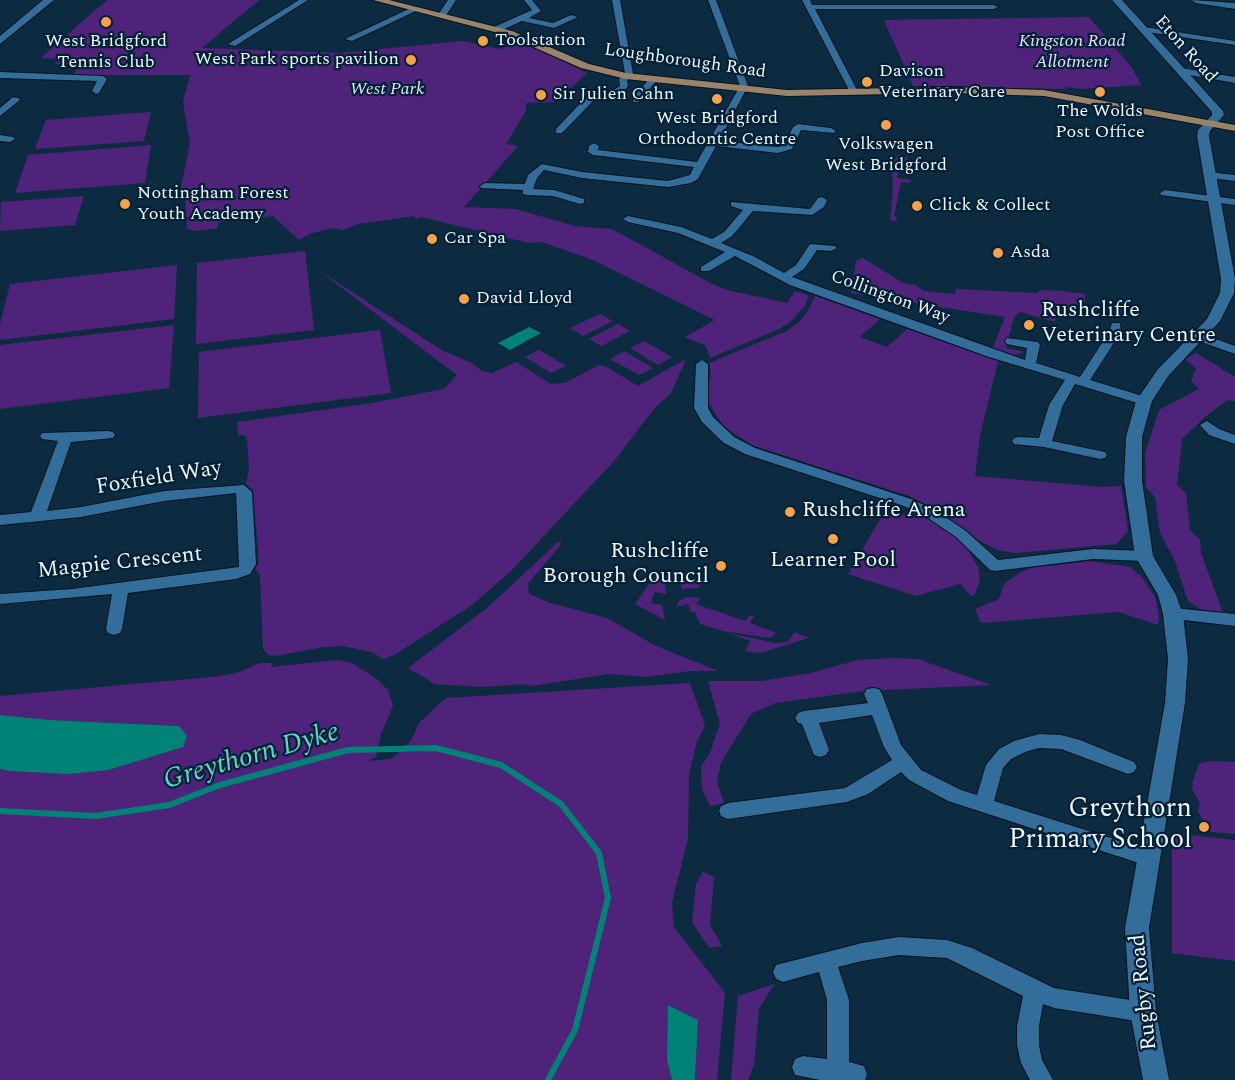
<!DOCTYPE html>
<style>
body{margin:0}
canvas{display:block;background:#0c2b41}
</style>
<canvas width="1235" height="1080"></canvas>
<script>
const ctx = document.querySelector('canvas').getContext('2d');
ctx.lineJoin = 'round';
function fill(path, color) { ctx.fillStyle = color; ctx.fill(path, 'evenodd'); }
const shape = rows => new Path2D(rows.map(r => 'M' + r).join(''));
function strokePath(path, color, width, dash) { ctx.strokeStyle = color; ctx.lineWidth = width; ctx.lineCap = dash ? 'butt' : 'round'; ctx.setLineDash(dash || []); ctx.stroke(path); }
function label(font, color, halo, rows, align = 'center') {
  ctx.font = font + ' Spectral,serif'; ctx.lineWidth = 4.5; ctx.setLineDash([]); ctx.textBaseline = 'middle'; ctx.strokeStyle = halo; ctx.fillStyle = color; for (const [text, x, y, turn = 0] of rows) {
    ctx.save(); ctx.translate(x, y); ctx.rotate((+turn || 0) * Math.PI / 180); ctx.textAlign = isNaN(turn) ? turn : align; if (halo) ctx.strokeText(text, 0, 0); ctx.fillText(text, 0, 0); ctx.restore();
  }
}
const green = shape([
 [107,0,259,0,202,48,340,53,463,41,499,49,523,42,587,73,572,87,559,93,554,102,526,103,526,111,506,144,518,146,464,207,515,209,575,226,612,229,712,284,727,290,787,303,795,291,808,295,806,305,789,323,779,329,710,358,706,346,685,337,715,320,593,260,542,242,529,243,421,217,416,219,414,216,358,224,343,230,333,228,309,234,299,240,273,216,218,222,218,228,196,231,187,229,185,195,180,192,190,143,183,102,190,75,72,75,82,64,54,64,60,59,41,58],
 [1089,17,1132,68,1141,85,1081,89,1067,87,1065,89,913,86,884,20],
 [151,112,144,141,35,149,46,120],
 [151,145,145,183,15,193,28,155],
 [899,154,908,158,907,161,901,161,897,178,911,180,910,183,901,182,894,216,897,217,896,221,890,220,893,189,892,163],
 [84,196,75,225,0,231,1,202],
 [305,251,314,330,196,344,197,263],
 [863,258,903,283,916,285,923,291,955,294,956,289,1037,293,1041,290,1062,291,1085,294,1085,302,1079,302,1079,307,1138,311,1139,314,1060,307,1055,322,1020,312,1014,317,1006,348,1025,352,1014,355,993,348,1005,317,851,293,856,261],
 [177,265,174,319,0,340,0,324,10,284],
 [318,270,443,351,470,362,482,371,492,373,516,362,551,384,565,383,599,365,605,366,638,386,686,359,671,393,653,410,614,461,512,570,472,605,394,655,383,659,372,652,343,646,324,647,275,656,268,655,263,649,260,575,255,568,259,563,253,490,246,484,249,468,247,438,244,435,238,435,237,422,372,403,444,389,457,375],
 [815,296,880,319,860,337,887,347,907,329,998,361,980,436,975,476,1101,487,1121,486,1128,531,1116,544,1015,553,998,550,980,541,937,510,909,496,752,445,723,426,706,398,711,373,709,363,787,331,798,323,808,311],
 [600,314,613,321,583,336,570,328],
 [618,324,630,331,601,346,589,339],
 [174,325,169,388,0,409,0,345],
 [380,330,391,393,198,418,199,352],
 [644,341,672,357,658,365,630,348],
 [539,350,566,366,551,373,525,357],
 [624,351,653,368,639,375,610,359],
 [1196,353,1235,377,1235,401,1227,400,1205,417,1182,439,1177,485,1186,493,1190,530,1200,540,1201,553,1223,613,1200,609,1188,601,1175,561,1160,533,1155,497,1146,487,1145,453,1159,410,1199,389,1191,381,1196,369,1185,359],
 [885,511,908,515,916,511,932,519,964,543,978,567,980,580,975,594,971,596,960,584,916,596,848,574],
 [558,542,562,543,528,584,529,594,550,603,607,618,656,646,718,671,690,671,646,677,608,674,533,686,522,684,482,687,435,684,408,668,486,609],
 [1089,561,1130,567,1142,577,1155,597,1159,615,1158,625,1119,612,981,623,975,609,999,599,1004,584,1019,573,1032,568],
 [659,570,696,583,702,582,698,588,682,589,680,582,665,583,666,594,654,592,651,603,662,605,665,620,635,604],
 [686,597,701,598,696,604,745,621,750,615,754,616,750,623,776,633,770,638,723,631,700,624,695,612,691,612,688,604,676,607,679,601],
 [795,632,809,638,760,653,745,651,750,641,728,633,775,643,788,642],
 [893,658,918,659,991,685,863,691,775,703,751,714,721,762,717,782,724,803,710,806,702,789,701,767,710,753,720,724,708,681,762,681,811,673,858,660],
 [337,660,352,663,377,679,388,690,393,706,381,734,376,757,366,761,392,759,411,741,419,723,446,698,690,683,705,726,697,741,689,774,688,838,672,903,674,927,725,993,717,1080,695,1080,698,1021,669,1005,667,1060,672,1080,0,1080,0,769,34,772,109,770,183,747,179,726,50,720,0,715,0,696,212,677,237,673,260,663,274,663,271,667],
 [1209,761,1235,762,1235,834,1211,832,1198,812,1200,803,1192,789,1193,781,1199,764],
 [1172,833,1235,840,1235,961,1172,953],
 [703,872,714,877,710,925,722,946,709,948,692,922,696,884],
 [774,984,759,1009,754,1064,748,1080,731,1080,738,996]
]);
const water = shape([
 [529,327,541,333,510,350,498,343],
 [0,715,50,720,179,726,187,736,183,747,109,770,68,774,11,771,0,769],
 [668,1005,698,1020,695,1080,672,1080,667,1060]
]);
const stream = shape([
 [0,811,96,816,169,805,220,785,348,750,436,748,501,765,561,804,599,853,608,898,575,1030,548,1080]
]);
const street = shape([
 [299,0,308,0,235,46,228,44,299,0],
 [448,0,456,0,445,17,439,17,438,15,448,0],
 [524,0,532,0,541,11,529,18,553,23,571,15,578,17,554,28,522,21,500,31,494,31,494,27,532,10,524,0],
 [612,0,620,0,633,74,627,80,628,86,622,94,596,98,562,133,556,133,556,129,590,93,612,91,620,86,619,79,625,73,612,0],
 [708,0,716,0,748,86,719,141,778,147,785,145,793,127,798,124,831,128,836,131,834,133,801,130,792,149,778,153,716,146,698,179,691,183,668,187,582,178,544,170,537,178,533,189,554,190,584,199,584,203,580,204,553,196,527,195,523,194,523,190,481,188,480,186,485,183,525,184,528,175,542,164,582,172,668,181,690,175,694,167,593,155,588,152,589,146,594,143,599,146,598,150,697,162,740,86,708,0],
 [802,0,810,0,812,5,994,5,998,7,994,9,815,9,858,92,854,95,850,92,802,0],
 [413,7,420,9,352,41,345,39,413,7],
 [1144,27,1235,41,1235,45,1141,31,1140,29,1144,27],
 [1181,68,1235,77,1235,83,1178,73,1178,69,1181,68],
 [0,72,103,76,107,79,99,93,96,94,92,91,97,81,0,78,0,72],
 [650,78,657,80,639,102,633,102,633,98,650,78],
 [13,97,21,99,0,116,0,108,13,97],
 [0,135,13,137,15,139,10,142,0,141,0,135],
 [1209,172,1235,175,1235,181,1205,177,1205,173,1209,172],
 [1165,190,1235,199,1235,205,1161,195,1160,193,1165,190],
 [822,197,827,200,824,207,812,215,753,211,732,236,721,243,755,257,784,273,796,265,810,244,835,246,837,248,831,251,817,250,804,269,792,277,1025,360,1027,348,1007,344,1005,341,1007,338,1038,342,1040,345,1036,363,1080,377,1109,332,1112,323,1120,323,1121,332,1090,380,1149,398,1151,401,1144,405,1075,384,1063,405,1052,441,1105,452,1107,455,1105,458,1100,459,1044,447,1014,444,1012,441,1014,438,1019,437,1039,438,1049,405,1065,380,989,357,790,285,735,256,709,271,701,271,701,267,725,252,678,233,628,222,623,219,628,216,681,227,712,239,724,232,743,210,731,206,731,202,810,209,818,198,822,197],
 [1200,333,1235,346,1235,354,1196,340,1196,334,1200,333],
 [702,360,708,364,708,408,713,417,734,437,755,448,914,500,938,512,966,531,998,560,1093,549,1144,551,1152,556,1144,561,1093,559,995,571,990,570,956,537,928,518,904,506,745,454,724,443,702,422,694,408,696,364,702,360],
 [1207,421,1219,429,1235,435,1235,444,1209,435,1200,425,1207,421],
 [108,431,113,432,115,435,113,438,71,442,47,511,81,507,164,491,244,485,252,492,256,564,250,574,236,579,128,593,122,629,120,633,114,635,108,633,106,629,112,594,0,604,0,594,72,589,239,567,236,493,164,501,81,517,0,525,0,515,31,512,58,441,42,439,40,436,42,433,108,431],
 [1173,608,1235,614,1235,626,1167,618,1165,614,1167,610,1173,608],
 [873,688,879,689,882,694,901,745,921,770,961,790,977,795,986,765,999,749,1014,741,1039,734,1061,735,1080,740,1134,762,1137,767,1134,772,1128,774,1061,749,1039,748,1025,752,1011,759,1003,768,994,801,1155,852,1158,858,1155,864,1148,866,948,801,909,780,901,772,868,794,847,802,728,819,721,816,719,811,721,806,728,803,845,788,892,760,884,747,872,715,819,723,829,750,826,755,820,757,814,755,802,724,798,723,795,718,798,713,804,711,868,703,864,694,867,689,873,688],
 [899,937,947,940,972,948,1054,988,1143,1002,1151,1005,1154,1012,1151,1019,1143,1022,1054,1008,1043,1004,1039,1026,1039,1045,1042,1060,1053,1080,1030,1080,1021,1063,1017,1045,1017,1026,1023,996,947,958,899,955,862,961,838,967,849,1000,849,1062,864,1066,867,1074,865,1080,820,1080,795,1075,792,1067,795,1059,803,1056,827,1059,827,1000,819,972,783,982,776,979,773,972,776,965,862,943,899,937]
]);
const secondary = shape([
 [43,0,54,0,0,44,0,36,43,0],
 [1112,0,1122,0,1223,111,1224,115,1210,131,1209,136,1235,279,1234,293,1220,321,1169,375,1152,401,1142,437,1142,481,1153,556,1176,595,1183,614,1188,659,1185,703,1149,928,1156,1012,1169,1080,1143,1080,1130,1012,1125,928,1165,703,1168,659,1163,614,1158,595,1135,556,1124,481,1126,437,1136,401,1158,369,1207,319,1220,293,1221,279,1197,136,1198,130,1212,115,1212,112,1112,0],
 [1191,0,1235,3,1235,9,1196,3,1191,0]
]);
const primary = shape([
 [373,0,389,0,512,31,589,64,626,73,787,90,951,87,1044,90,1235,125,1235,131,1044,96,951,93,787,96,626,79,581,68,506,35,373,0]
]);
const markers = [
 [106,22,6,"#f7a148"],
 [483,41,6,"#f7a148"],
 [411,60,6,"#f7a148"],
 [867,82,6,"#f7a148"],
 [1100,92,6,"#f7a148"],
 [541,95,6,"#f7a148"],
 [717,99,6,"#f7a148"],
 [886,125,6,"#f7a148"],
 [125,204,6,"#f7a148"],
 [917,206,6,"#f7a148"],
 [432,239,6,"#f7a148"],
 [998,253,6,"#f7a148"],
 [464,299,6,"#f7a148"],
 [1029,325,6,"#f7a148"],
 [790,512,6,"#f7a148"],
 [833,539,6,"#f7a148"],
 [721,566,6,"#f7a148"],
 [1204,827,6,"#f7a148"]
];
const farPoinames = [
 ["Toolstation",495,41],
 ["West Bridgford",106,42,"center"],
 ["Tennis Club",106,63,"center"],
 ["West Park sports pavilion",399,60,"right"],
 ["Davison",879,72],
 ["Veterinary Care",879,93],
 ["Sir Julien Cahn",553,95],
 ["The Wolds",1100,112,"center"],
 ["Post Office",1100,133,"center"],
 ["West Bridgford",717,119,"center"],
 ["Orthodontic Centre",717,140,"center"],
 ["Volkswagen",886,145,"center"],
 ["West Bridgford",886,166,"center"],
 ["Nottingham Forest",137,194],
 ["Youth Academy",137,215],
 ["Click & Collect",929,206],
 ["Car Spa",444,239],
 ["Asda",1010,253],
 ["David Lloyd",476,299]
];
const farParknames = [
 ["Kingston Road",1072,42],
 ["Allotment",1072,63],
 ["West Park",387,90]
];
const farStreetnames = [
 ["Eton Road",1185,50,48],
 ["Loughborough Road",685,62,8],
 ["Collington Way",890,298,20]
];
const poiNames = [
 ["Rushcliffe",1041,312],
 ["Veterinary Centre",1041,337],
 ["Rushcliffe Arena",802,512],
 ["Rushcliffe",709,553,"right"],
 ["Borough Council",709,578,"right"],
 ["Learner Pool",833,562,"center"]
];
const streetNames = [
 ["Foxfield Way",159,479,-9],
 ["Magpie Crescent",120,564,-6],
 ["Rugby Road",1145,992,-96]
];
const nearPoinames = [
 ["Greythorn",1192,811],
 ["Primary School",1192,842]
];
const nearWaternames = [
 ["Greythorn Dyke",252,758,-16]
];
fill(green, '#50237a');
fill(water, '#008276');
strokePath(stream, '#008276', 6);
strokePath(street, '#031320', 2);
strokePath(secondary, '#031320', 2);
strokePath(primary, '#031320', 2);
fill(street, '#336d99');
fill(secondary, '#336d99');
fill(primary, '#99846a');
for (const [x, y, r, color] of markers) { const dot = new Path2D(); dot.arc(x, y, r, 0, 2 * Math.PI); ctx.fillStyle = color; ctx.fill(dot); strokePath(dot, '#022137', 2); }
label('18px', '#eff5fa', '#022137', farPoinames, 'left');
label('italic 18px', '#e9def9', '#022137', farParknames);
label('18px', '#eff5fa', '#022137', farStreetnames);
label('22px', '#eff5fa', '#022137', poiNames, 'left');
label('22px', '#eff5fa', '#022137', streetNames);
label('27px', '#eff5fa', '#022137', nearPoinames, 'right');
label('italic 28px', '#5ad9c9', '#022137', nearWaternames);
</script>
